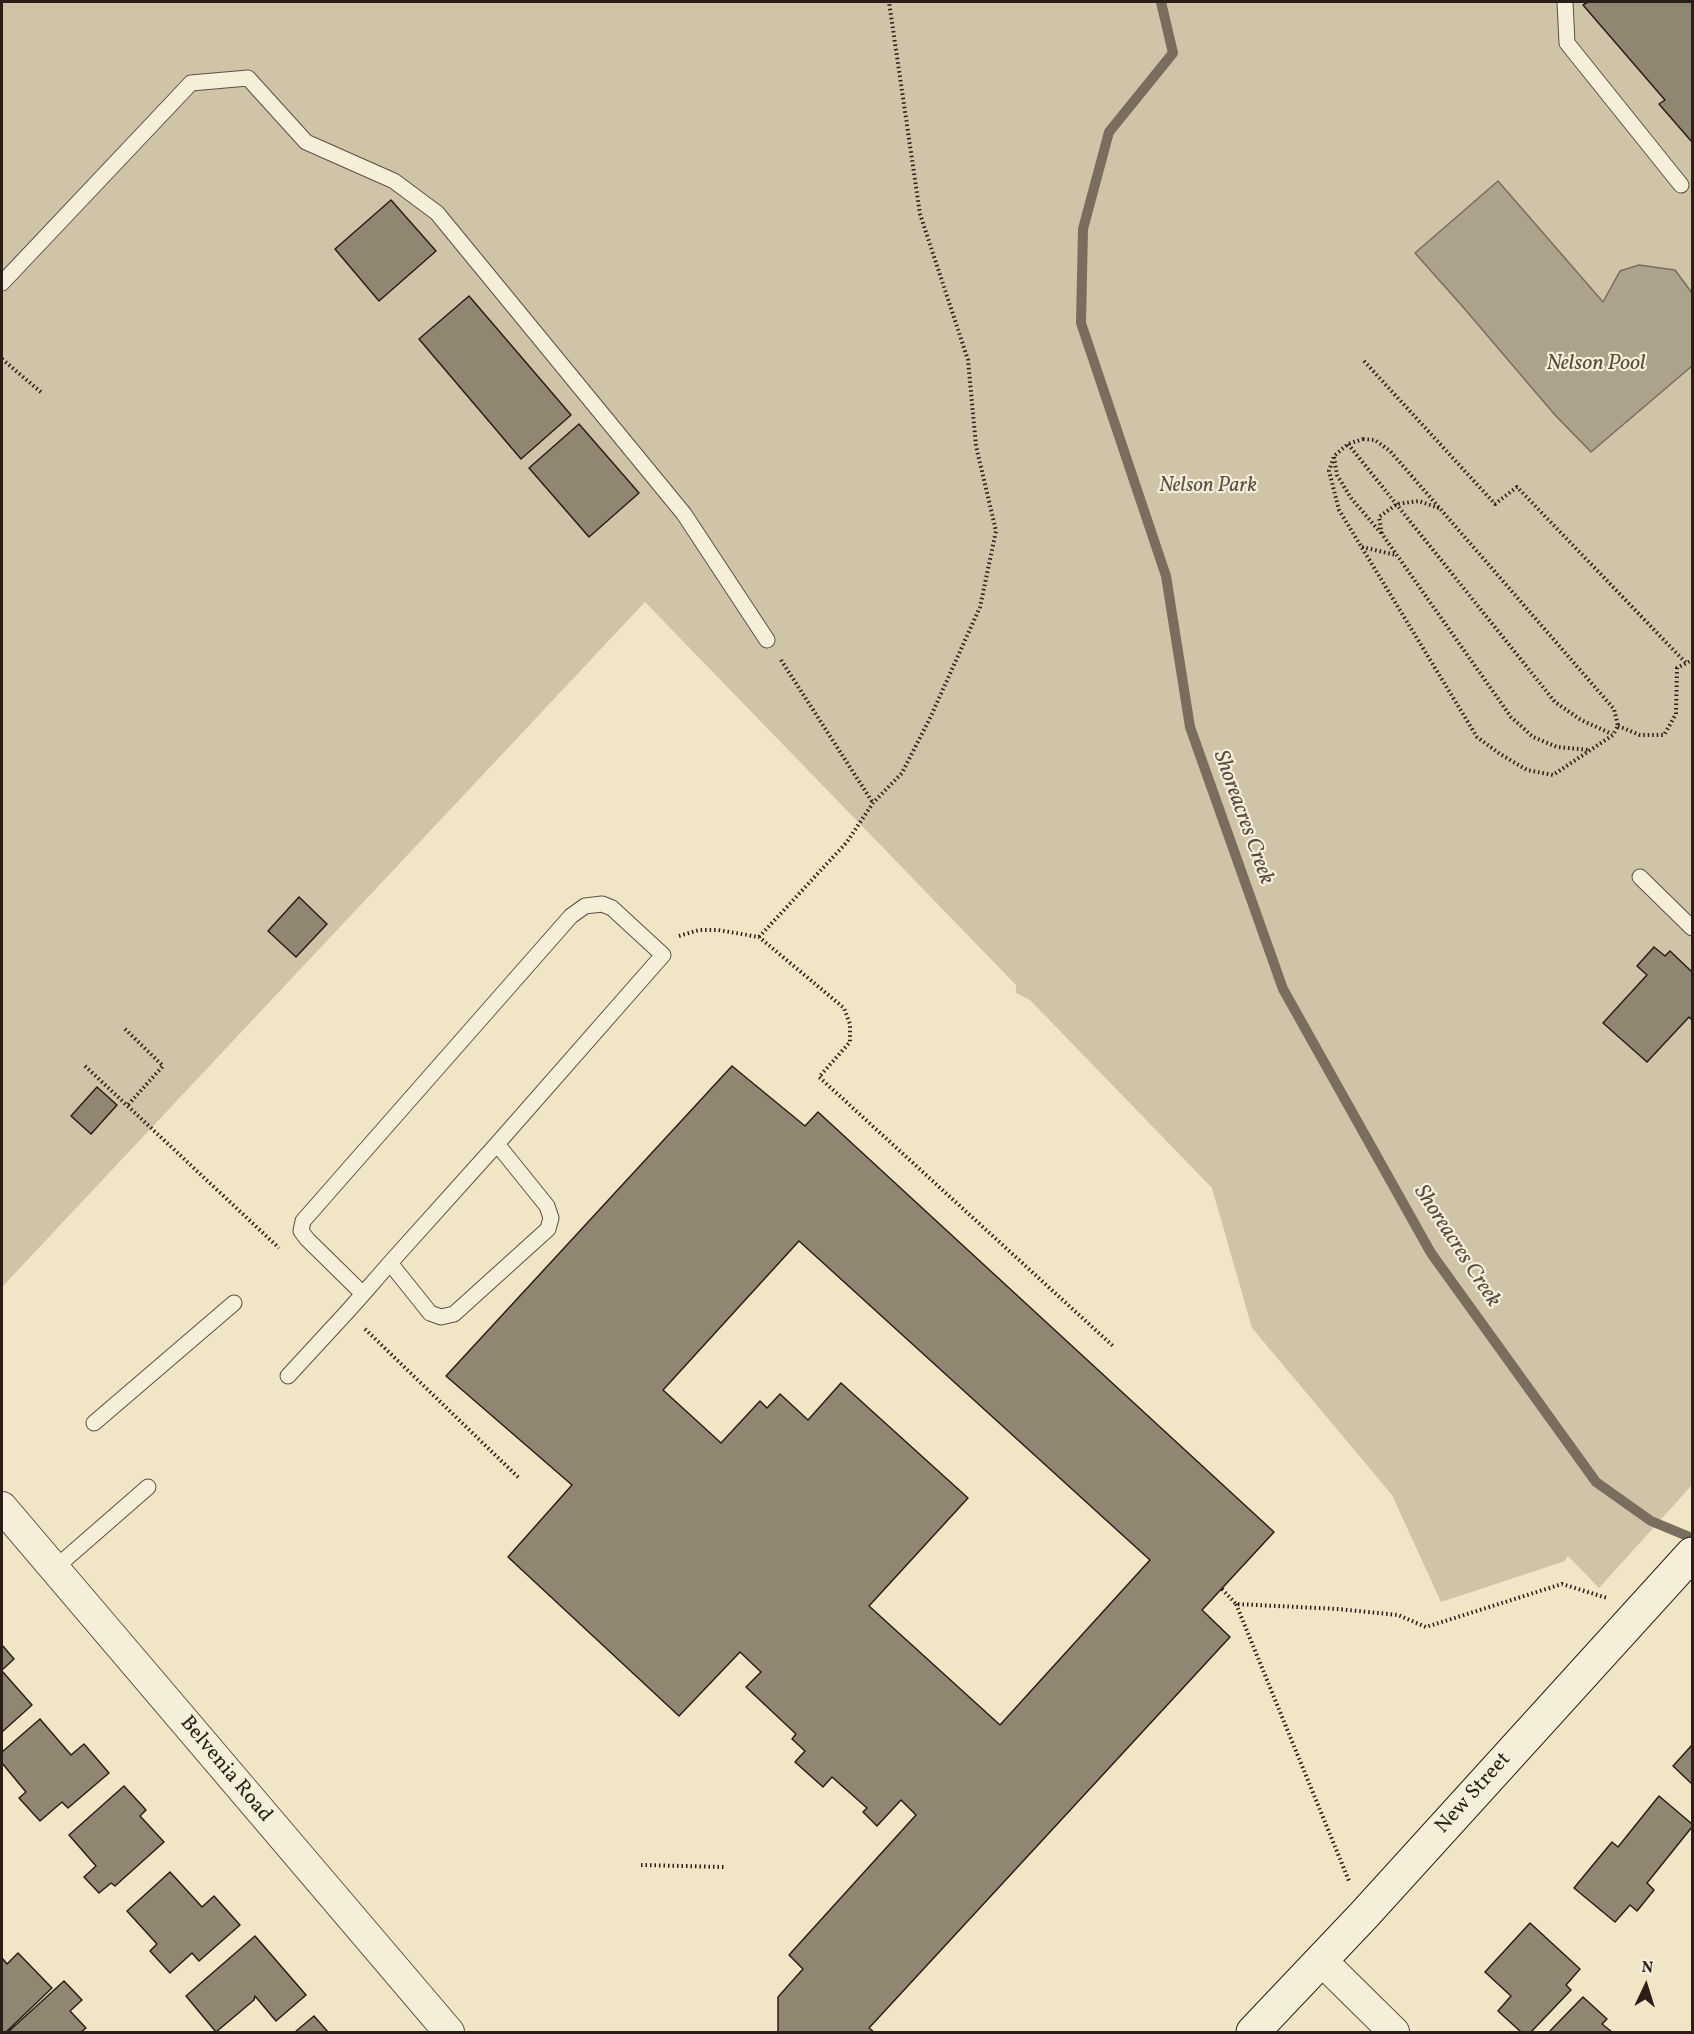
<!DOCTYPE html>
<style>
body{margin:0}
#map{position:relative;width:1694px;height:2034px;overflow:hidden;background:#f0e6c6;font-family:Vollkorn,serif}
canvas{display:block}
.frame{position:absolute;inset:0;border:3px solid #2b1e18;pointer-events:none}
.north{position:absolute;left:1616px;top:1956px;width:60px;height:60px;-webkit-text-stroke:4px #f5efda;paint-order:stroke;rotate:4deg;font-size:16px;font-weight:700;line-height:24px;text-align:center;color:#2b1e18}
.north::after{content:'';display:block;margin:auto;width:21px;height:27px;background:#2b1e18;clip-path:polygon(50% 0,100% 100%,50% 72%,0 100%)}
</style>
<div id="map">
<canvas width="1694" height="2034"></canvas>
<div class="frame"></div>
<div class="north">N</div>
</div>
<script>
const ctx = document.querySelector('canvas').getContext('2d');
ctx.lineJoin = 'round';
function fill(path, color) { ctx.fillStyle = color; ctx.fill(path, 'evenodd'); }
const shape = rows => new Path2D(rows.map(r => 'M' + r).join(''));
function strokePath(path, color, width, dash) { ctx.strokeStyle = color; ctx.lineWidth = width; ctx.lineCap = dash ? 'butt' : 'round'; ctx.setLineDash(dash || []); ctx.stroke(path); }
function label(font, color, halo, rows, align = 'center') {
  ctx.font = font + ' Vollkorn,serif'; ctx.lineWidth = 4.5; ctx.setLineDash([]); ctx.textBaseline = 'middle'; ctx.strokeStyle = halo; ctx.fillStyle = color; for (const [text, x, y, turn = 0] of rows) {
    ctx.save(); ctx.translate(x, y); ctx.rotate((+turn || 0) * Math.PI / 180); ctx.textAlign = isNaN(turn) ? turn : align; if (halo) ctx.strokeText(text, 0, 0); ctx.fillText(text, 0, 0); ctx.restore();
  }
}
const green = shape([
 [2,2,1692,2,1692,1485,1599,1588,1568,1556,1565,1561,1441,1602,1392,1495,1252,1328,1212,1188,1030,1000,1016,993,1016,985,645,602,2,1287]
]);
const water = shape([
 [1498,181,1603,302,1620,271,1639,265,1675,270,1692,293,1692,366,1591,452,1555,415,1463,307,1415,253,1498,181]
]);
const stream = shape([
 [1161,2,1173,53,1109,132,1083,229,1081,323,1166,576,1190,727,1283,989,1431,1253,1596,1482,1651,1521,1692,1538]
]);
const building = shape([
 [1588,2,1692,2,1692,142,1659,104,1665,100,1583,5,1588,2],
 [391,200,436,251,379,301,335,249,391,200],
 [469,296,571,415,521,459,419,339,469,296],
 [579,424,639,493,589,537,529,468,579,424],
 [299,897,327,924,296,957,268,931,299,897],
 [1654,947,1665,956,1670,951,1692,972,1692,1020,1689,1017,1647,1062,1603,1023,1647,975,1637,966,1654,947],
 [732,1066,805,1126,818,1112,1274,1532,1202,1610,1230,1637,869,2028,874,2032,778,2032,778,1997,803,1969,789,1955,916,1815,901,1800,877,1826,863,1812,867,1808,832,1777,823,1787,795,1762,805,1751,792,1739,796,1734,746,1687,761,1672,740,1652,679,1716,508,1557,572,1485,446,1376,732,1066],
 [799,1241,1150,1560,1000,1725,869,1606,968,1498,841,1383,808,1420,780,1394,767,1408,760,1401,721,1443,663,1390,799,1241],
 [97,1087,117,1105,91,1134,71,1116,97,1087],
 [2,1645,14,1659,2,1670,2,1645],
 [2,1671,32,1705,2,1732,2,1671],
 [40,1719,71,1755,84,1744,109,1773,68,1808,62,1802,40,1821,19,1798,26,1792,2,1763,2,1752,40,1719],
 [1692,1745,1692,1784,1673,1766,1692,1745],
 [124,1786,146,1810,140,1816,164,1842,115,1886,111,1883,99,1893,84,1877,96,1866,69,1835,124,1786],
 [1659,1796,1692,1824,1692,1827,1647,1883,1654,1890,1637,1911,1630,1905,1615,1922,1574,1888,1612,1842,1618,1847,1659,1796],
 [170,1872,202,1907,214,1896,240,1925,199,1961,192,1953,170,1973,150,1951,157,1944,127,1911,170,1872],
 [1530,1923,1580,1969,1566,1985,1571,1990,1531,2032,1521,2032,1498,2011,1511,1996,1485,1972,1530,1923],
 [255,1936,306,1995,276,2021,255,1996,254,2000,216,2032,186,1996,255,1936],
 [18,1953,52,1988,6,2032,2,2032,2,1958,7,1964,18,1953],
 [64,1981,82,2000,70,2011,86,2028,81,2032,8,2032,64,1981],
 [1583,1997,1607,2019,1602,2024,1612,2032,1549,2032,1583,1997],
 [314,2016,328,2032,295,2032,314,2016]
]);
const path = shape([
 [2,359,42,393],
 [1364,361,1495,504,1517,487,1686,663],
 [1363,439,1375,440,1390,451,1614,709,1618,726,1613,735,1553,775,1527,770,1500,754,1477,737,1339,510,1329,471,1334,456,1348,444,1363,439],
 [1348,444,1555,702,1581,720,1612,734],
 [1334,457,1337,475,1351,498,1381,533],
 [1439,508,1419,501,1397,504,1379,517,1382,534,1511,717,1533,737,1557,747,1590,750],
 [1362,547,1396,555],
 [781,660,873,803],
 [1618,726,1640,735,1664,735,1676,714,1677,668,1692,660],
 [679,936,699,930,718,930,759,937,844,1008,850,1024,850,1042,819,1077,1113,1346],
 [759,937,847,842,873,803,902,773,931,716,980,607,996,531,976,446,968,360,920,214,889,2],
 [125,1029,163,1066,127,1106],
 [85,1066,279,1248],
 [365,1329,519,1478],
 [1222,1589,1236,1604,1338,1609,1398,1615,1426,1627,1562,1584,1607,1598],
 [1236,1604,1349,1881],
 [641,1865,724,1867]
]);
const lane = shape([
 [1565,2,1567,43,1681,185],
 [2,283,191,83,248,78,306,142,394,181,437,213,684,514,767,640],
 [1640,877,1692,928],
 [390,1263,430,1313,441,1317,454,1314,548,1229,551,1218,547,1206,497,1144],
 [288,1376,347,1312,363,1294,390,1263,497,1144,663,955,612,908,602,904,585,906,571,916,303,1221,301,1231,307,1239,363,1294],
 [94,1423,234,1303],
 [54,1569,148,1487]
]);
const street = shape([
 [2,1507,449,2032],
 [1321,1960,1394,2032]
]);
const secondary = shape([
 [1253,2032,1364,1915,1692,1554]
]);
const parkNames = [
 ["Nelson Park",1208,487]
];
const streetNames = [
 ["Belvenia Road",225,1770,50],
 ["New Street",1474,1794,-48]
];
const waterNames = [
 ["Nelson Pool",1596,365],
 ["Shoreacres Creek",1242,818,70],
 ["Shoreacres Creek",1456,1247,57]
];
fill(green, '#cfc4a8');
fill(water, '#ada28b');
strokePath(water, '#796d5d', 1.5);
strokePath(stream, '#796d5d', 10);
fill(building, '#918672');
strokePath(building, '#2b1e18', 1.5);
strokePath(lane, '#5c5044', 17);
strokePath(street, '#5c5044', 32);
strokePath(secondary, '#2b1e18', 35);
strokePath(path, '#2b1e18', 4, [1.5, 3]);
strokePath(lane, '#f5efda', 15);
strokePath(street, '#f5efda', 30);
strokePath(secondary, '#f5efda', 33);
label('italic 21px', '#5c5043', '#f5efda', parkNames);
label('21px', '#2b1e18', '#f5efda', streetNames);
label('italic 22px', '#584c40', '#f5efda', waterNames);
</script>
